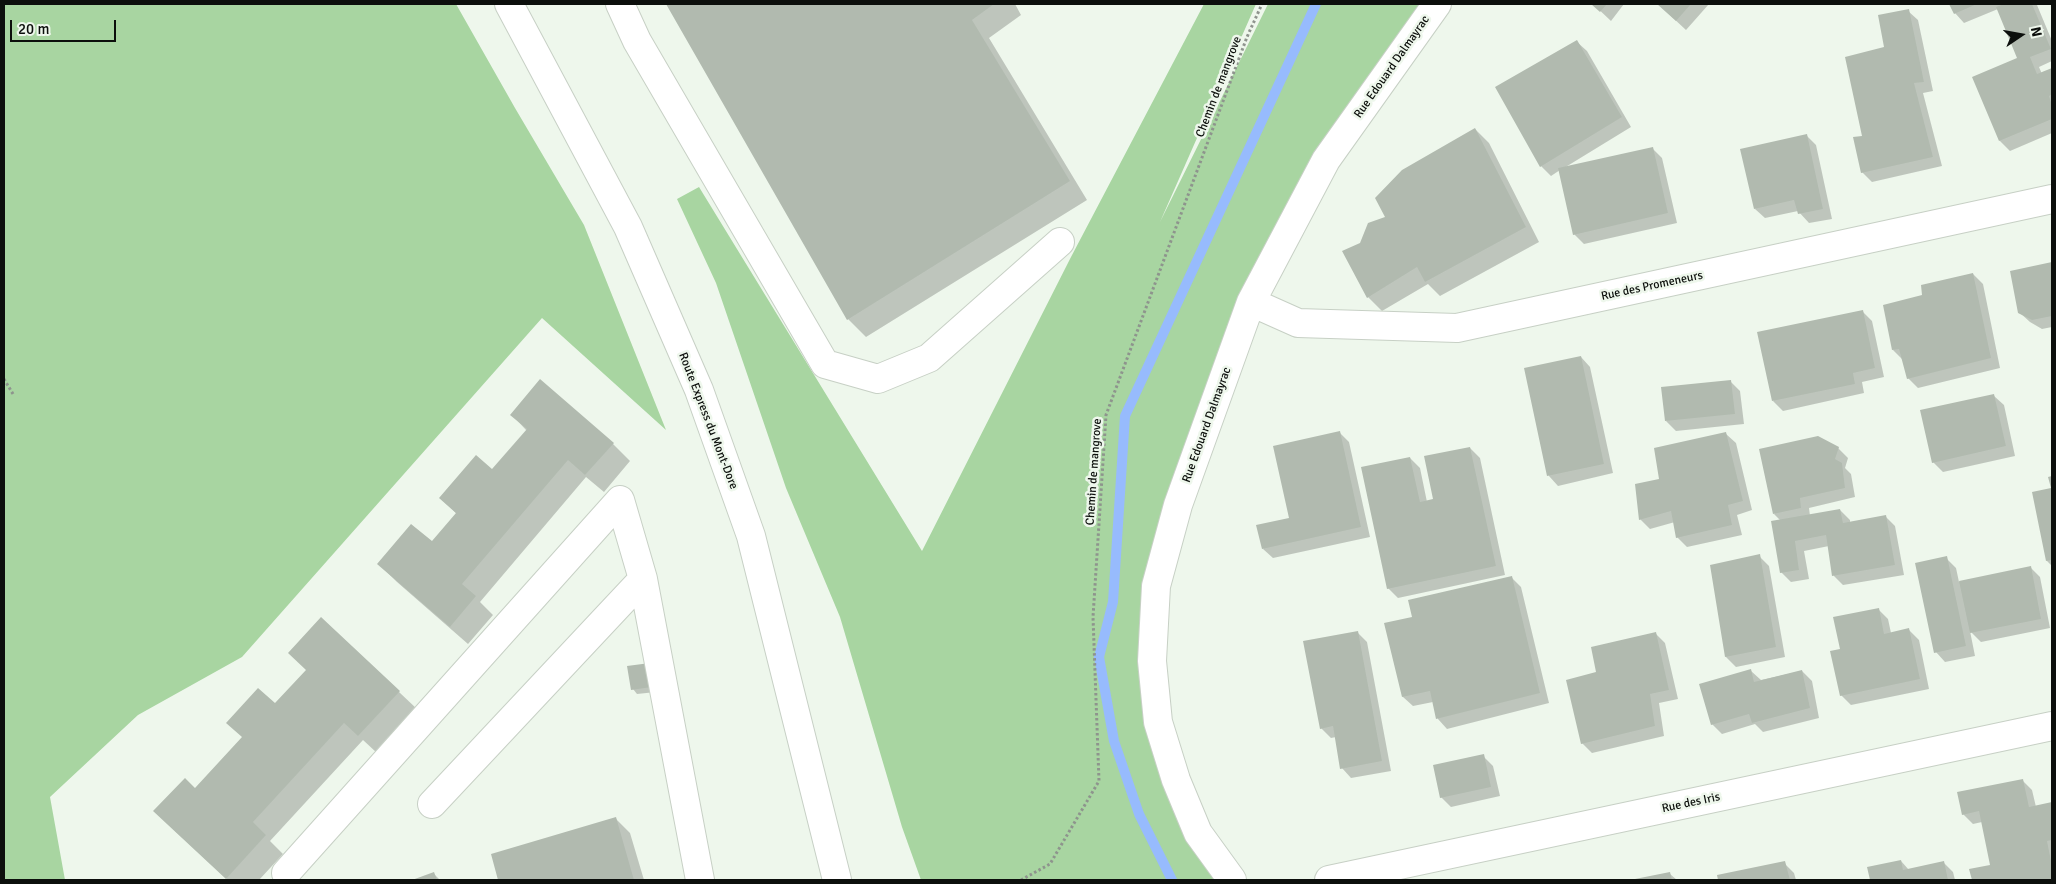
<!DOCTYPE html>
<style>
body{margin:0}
#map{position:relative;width:2056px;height:884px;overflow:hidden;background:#eef7ec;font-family:Signika,sans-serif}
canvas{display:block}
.frame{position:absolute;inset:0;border:5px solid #0c0f0c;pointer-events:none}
.north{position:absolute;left:1996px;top:10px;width:50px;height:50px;-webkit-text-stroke:4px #eef7ec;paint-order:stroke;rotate:78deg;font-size:14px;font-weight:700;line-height:20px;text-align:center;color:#0c0f0c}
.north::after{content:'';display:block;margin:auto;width:18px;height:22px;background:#0c0f0c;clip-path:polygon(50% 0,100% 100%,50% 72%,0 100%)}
.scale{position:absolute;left:10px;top:20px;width:106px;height:22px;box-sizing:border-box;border:2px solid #0c0f0c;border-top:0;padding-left:6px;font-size:15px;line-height:18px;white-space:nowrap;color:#0c0f0c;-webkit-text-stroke:4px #eef7ec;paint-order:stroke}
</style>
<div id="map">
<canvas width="2056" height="884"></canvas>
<div class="frame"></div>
<div class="north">N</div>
<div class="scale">20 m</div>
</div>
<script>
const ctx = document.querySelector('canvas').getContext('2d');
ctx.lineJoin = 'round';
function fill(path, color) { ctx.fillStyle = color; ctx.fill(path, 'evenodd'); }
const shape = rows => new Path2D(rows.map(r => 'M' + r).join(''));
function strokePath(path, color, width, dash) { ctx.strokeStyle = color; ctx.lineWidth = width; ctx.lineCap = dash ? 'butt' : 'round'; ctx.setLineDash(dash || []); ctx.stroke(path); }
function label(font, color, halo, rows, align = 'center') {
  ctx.font = font + ' Signika,sans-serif'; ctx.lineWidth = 5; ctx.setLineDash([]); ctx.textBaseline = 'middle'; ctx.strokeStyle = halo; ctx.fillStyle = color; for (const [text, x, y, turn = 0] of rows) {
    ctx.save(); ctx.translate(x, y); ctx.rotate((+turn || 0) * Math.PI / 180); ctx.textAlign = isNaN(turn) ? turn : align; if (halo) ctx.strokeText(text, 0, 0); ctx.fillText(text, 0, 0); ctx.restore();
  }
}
const green = shape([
 [4,4,456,4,515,108,584,225,666,430,542,318,242,657,138,715,50,797,65,880,4,880],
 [1204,4,1256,4,1160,222,1268,4,1437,4,1251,302,1156,586,1158,722,1232,880,921,880,902,827,840,617,786,488,716,283,677,199,699,187,922,551,1071,257]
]);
const shadow = shape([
 [667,4,1015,4,1021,15,989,38,1087,200,866,337,848,319],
 [1593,4,1624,4,1611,21],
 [1658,4,1709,4,1686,30],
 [1950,4,2037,5,2052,41,2052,61,2039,67,2042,74,2052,70,2052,133,2010,151,2000,141,1974,78,2019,59,1998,9,1964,23,1955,13],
 [1908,11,1918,20,1933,91,1923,93,1942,166,1872,182,1862,172,1864,137,1885,48],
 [1577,42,1587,51,1631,127,1564,168,1652,148,1662,158,1677,223,1584,244,1574,234,1560,170,1551,176,1541,166],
 [1475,129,1489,143,1539,242,1440,296,1428,284,1382,311,1368,297,1361,244],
 [1806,135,1816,145,1832,219,1809,223,1798,211,1765,218,1755,209],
 [2052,263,2052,327,2042,329,2030,322,2019,312,2011,272],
 [1973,274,1983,284,2000,368,1918,388,1908,378,1903,360,1893,350,1924,296],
 [1862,311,1872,321,1884,377,1862,382,1864,393,1783,411,1773,401],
 [1581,357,1590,367,1613,473,1558,486,1549,476,1525,369],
 [1730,381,1740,391,1744,424,1676,431,1666,421],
 [1994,396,2004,405,2015,456,1943,472,1933,462],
 [512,415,613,444,630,461,604,492,586,477,480,602,493,615,468,644,397,582,379,564,432,543,457,514,440,498,493,471,527,431],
 [1339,432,1349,442,1370,537,1273,558,1263,549,1291,519],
 [1726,434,1736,443,1752,510,1737,515,1742,535,1687,547,1677,537,1675,522,1650,529,1640,519,1660,480],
 [1470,448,1480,458,1505,575,1398,598,1388,588,1410,458,1420,468,1427,502,1435,500],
 [1838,448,1848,458,1845,468,1851,474,1855,497,1809,508,1810,516,1840,510,1850,520,1850,523,1886,517,1895,526,1904,575,1843,585,1834,576,1829,546,1804,551,1809,579,1791,582,1781,572,1781,521,1774,514],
 [2052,477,2052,566,2047,561,2034,493,2052,489,2050,478],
 [1759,556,1769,566,1785,657,1736,667,1726,657,1711,566],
 [1946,558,1956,568,1959,582,2030,567,2040,577,2050,628,1981,642,1970,631,1975,656,1945,662,1936,652],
 [1511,577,1521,587,1549,703,1447,729,1438,719,1433,702,1413,706,1403,697,1413,618],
 [1878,609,1888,619,1891,633,1909,630,1919,640,1929,689,1851,705,1841,695,1841,650],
 [1357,632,1367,642,1391,771,1351,778,1342,768,1336,737,1331,738,1321,728],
 [1655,633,1665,643,1678,699,1659,703,1664,736,1592,753,1582,743,1598,672],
 [628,667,656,692,637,694,633,689],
 [1751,671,1761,680,1802,671,1812,681,1819,718,1763,732,1755,724,1722,734,1712,724],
 [399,692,417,709,377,753,363,740,270,841,283,854,259,880,228,880,173,829,195,790,275,705],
 [1483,756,1493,766,1500,796,1451,807,1441,797],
 [2022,780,2032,790,2036,807,2052,803,2052,880,1973,880,1971,870,1991,866,1982,822,1973,824,1963,814],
 [616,819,630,833,644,880,500,880,493,855],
 [1901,861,1909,870,1943,862,1953,872,1955,880,1871,880,1868,868],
 [1784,863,1794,873,1796,880,1720,880,1719,876],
 [433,873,440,880,415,880],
 [1670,874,1677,880,1637,880]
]);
const stream = shape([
 [1172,880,1139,814,1114,741,1099,657,1113,602,1125,416,1316,4]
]);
const building = shape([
 [666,4,994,4,972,20,1070,181,847,320],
 [1591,4,1607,4,1600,12],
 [1657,4,1691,4,1676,21],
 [1949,4,1977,4,1954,14],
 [2004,4,2032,4,2051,49,2030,57,2037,74,2052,68,2052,94,2049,96,2052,105,2052,119,1999,141,1972,77,2017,58,1996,7],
 [1909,9,1924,82,1914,83,1933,157,1861,173,1853,137,1862,136,1845,57,1884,47,1878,15],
 [1577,40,1622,117,1540,167,1495,87],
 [1475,128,1526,227,1425,282,1417,267,1367,298,1342,251,1360,243,1368,223,1385,217,1375,198,1402,170],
 [1807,134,1823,209,1798,214,1794,200,1754,209,1740,149],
 [1653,147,1668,213,1573,235,1558,168],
 [2052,262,2052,316,2032,320,2018,313,2010,271],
 [1973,273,1991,358,1907,379,1899,349,1892,350,1883,305,1922,295,1921,285],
 [1863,310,1875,368,1853,373,1855,384,1772,401,1757,332],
 [1581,356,1604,464,1547,476,1524,368],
 [540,379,614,443,585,475,568,460,462,584,476,596,450,627,377,564,411,524,432,541,456,513,439,498,476,455,492,469,527,429,510,415],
 [1731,380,1735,414,1665,421,1661,387],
 [1994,394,2006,446,1932,463,1920,410],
 [1340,431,1361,527,1262,549,1256,525,1289,518,1273,446],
 [1726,432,1743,501,1728,505,1732,525,1676,538,1671,511,1639,520,1635,484,1659,479,1654,448],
 [1818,436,1839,447,1835,459,1842,463,1845,488,1800,498,1801,508,1773,514,1759,449],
 [1470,447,1496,566,1387,589,1361,467,1410,457,1420,502,1433,499,1424,456],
 [2052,476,2052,560,2046,561,2032,492,2051,488,2048,477],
 [1840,509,1843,523,1886,515,1895,565,1832,576,1826,535,1795,541,1799,570,1780,573,1771,521],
 [1760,554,1776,647,1725,657,1710,565],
 [1947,556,1966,646,1934,653,1915,563],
 [2031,566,2041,619,1970,633,1959,581],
 [1512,576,1540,693,1436,719,1430,691,1402,697,1384,623,1412,617,1408,600],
 [1879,608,1884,634,1909,628,1920,679,1840,696,1830,651,1840,649,1833,617],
 [321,617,400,691,358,736,344,723,253,822,266,835,226,879,153,811,185,778,195,788,242,737,226,723,258,688,275,703,306,670,288,653],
 [1358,631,1382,761,1340,769,1333,726,1320,729,1303,641],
 [1656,632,1669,690,1650,694,1655,726,1581,744,1566,680,1596,672,1591,647],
 [650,663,652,687,631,690,627,666],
 [1751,669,1754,682,1802,670,1810,708,1752,723,1749,714,1711,725,1699,684],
 [1484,754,1491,787,1440,798,1433,765],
 [2023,779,2029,807,2052,802,2052,840,2047,841,2052,866,2052,880,1972,880,1969,869,1990,865,1979,811,1962,815,1957,792],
 [616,817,634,880,498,880,491,854],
 [1901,860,1903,870,1944,861,1948,880,1870,880,1867,867],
 [1785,861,1790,880,1718,880,1717,875],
 [434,872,437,880,412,880],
 [1670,872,1672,880,1635,880,1635,879]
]);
const path = shape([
 [4,379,13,394],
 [1021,880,1050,864,1099,781,1093,617,1106,415,1247,37,1262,4]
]);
const minor = shape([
 [620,4,637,41,825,364,878,379,929,358,1060,242],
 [1251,302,1298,323,1457,328,2052,199],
 [432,804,643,579,700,880],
 [286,873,620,500,643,579],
 [1232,880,1198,833,1176,780,1158,722,1152,661,1156,586,1178,505,1251,302,1326,160,1437,4],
 [1329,880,2052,726]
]);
const major = shape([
 [509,4,628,227,699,390,751,536,837,880]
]);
const streetNames = [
 ["Rue Edouard Dalmayrac",1392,67,-55],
 ["Chemin de mangrove",1219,87,-69],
 ["Rue des Promeneurs",1652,286,-12],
 ["Route Express du Mont-Dore",708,421,69],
 ["Rue Edouard Dalmayrac",1207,425,-70],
 ["Chemin de mangrove",1094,472,-86],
 ["Rue des Iris",1691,803,-12]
];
fill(green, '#a8d5a1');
fill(shadow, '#0003');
strokePath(stream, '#97bbfd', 10);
fill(building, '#b1baaf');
strokePath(minor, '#c7d0c5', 30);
strokePath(major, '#c7d0c5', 30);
strokePath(path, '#8e948d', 3, [2.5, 2.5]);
strokePath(minor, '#fff', 28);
strokePath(major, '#fff', 28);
label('12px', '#0c0f0c', '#eef7ec', streetNames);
</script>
